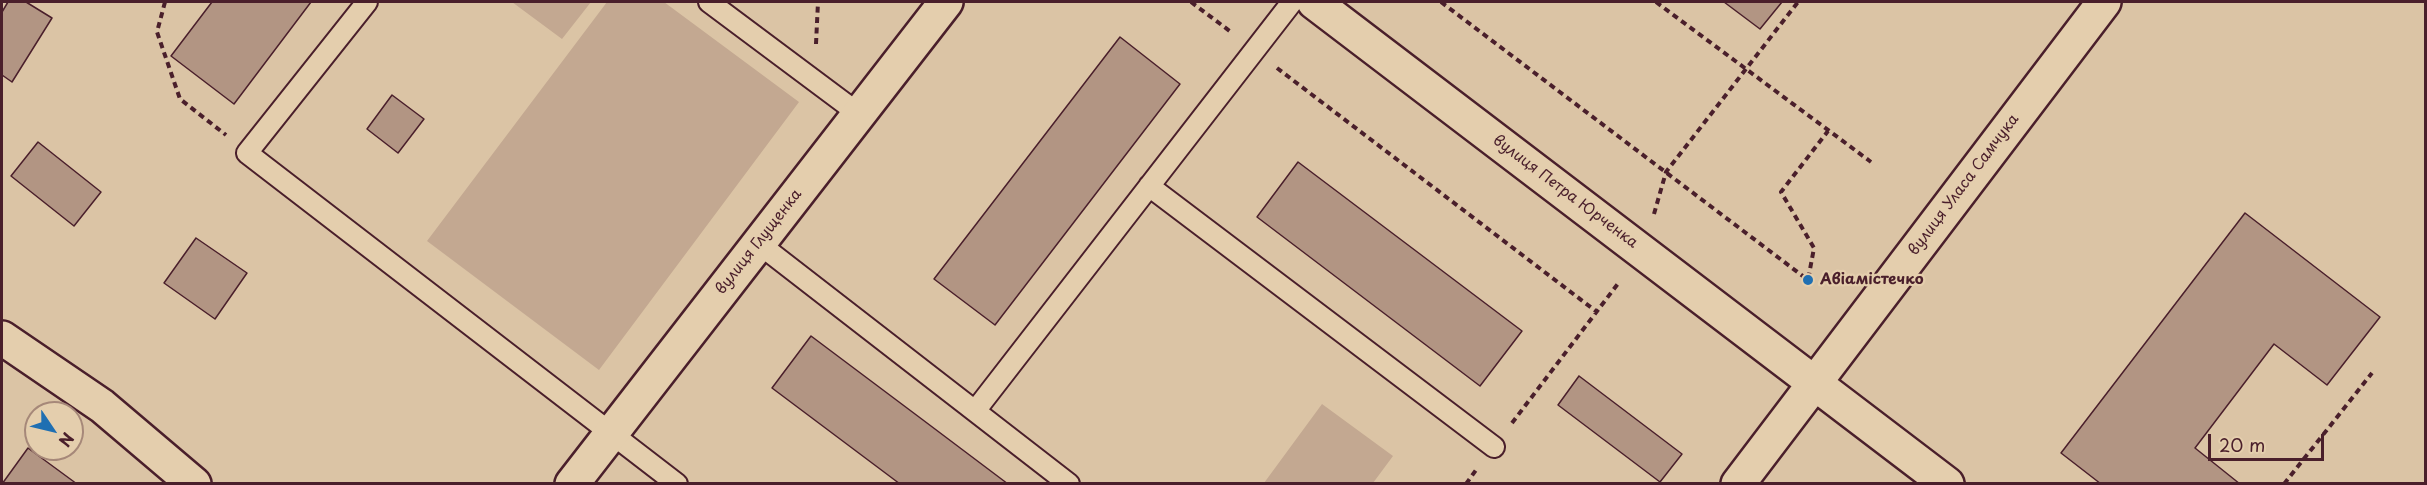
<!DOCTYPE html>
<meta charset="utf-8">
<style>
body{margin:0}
#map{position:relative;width:2427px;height:485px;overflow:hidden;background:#dbc4a5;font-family:"Playpen Sans",sans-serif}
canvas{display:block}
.frame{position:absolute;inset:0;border:3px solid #4a1f2b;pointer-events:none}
.north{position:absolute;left:24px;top:401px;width:60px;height:60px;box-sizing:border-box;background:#e4cead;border:2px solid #a68879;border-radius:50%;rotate:125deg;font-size:16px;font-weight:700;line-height:24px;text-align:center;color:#4a1f2b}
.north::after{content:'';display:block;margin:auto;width:21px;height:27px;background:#1f6fb2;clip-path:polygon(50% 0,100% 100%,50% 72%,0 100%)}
.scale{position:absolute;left:2208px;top:434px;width:116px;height:27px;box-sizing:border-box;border:3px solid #4a1f2b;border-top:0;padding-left:8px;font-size:18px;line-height:21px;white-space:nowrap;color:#4a1f2b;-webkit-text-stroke:4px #e4cead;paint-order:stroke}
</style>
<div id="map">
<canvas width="2427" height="485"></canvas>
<div class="frame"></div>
<div class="north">N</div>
<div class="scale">20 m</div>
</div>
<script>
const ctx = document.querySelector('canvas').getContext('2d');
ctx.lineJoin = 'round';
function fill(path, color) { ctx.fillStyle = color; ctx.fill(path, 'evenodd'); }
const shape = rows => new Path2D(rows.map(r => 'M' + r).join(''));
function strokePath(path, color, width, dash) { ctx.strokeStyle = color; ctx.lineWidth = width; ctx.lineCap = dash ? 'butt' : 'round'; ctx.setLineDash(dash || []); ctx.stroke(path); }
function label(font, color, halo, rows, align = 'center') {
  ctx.font = font + ' "Playpen Sans",sans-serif'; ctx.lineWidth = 4.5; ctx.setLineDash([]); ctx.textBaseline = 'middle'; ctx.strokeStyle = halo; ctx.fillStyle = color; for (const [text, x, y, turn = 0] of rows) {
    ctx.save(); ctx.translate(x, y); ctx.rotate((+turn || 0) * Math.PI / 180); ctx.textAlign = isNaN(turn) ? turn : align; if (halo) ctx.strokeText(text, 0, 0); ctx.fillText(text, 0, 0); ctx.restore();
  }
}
const green = shape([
 [512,2,591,2,562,39],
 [607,2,664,2,799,102,599,370,427,241],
 [1322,404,1393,456,1373,483,1264,483]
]);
const building = shape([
 [8,2,26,2,52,18,12,82,2,75,2,12,8,2],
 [212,2,311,2,234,104,171,56,212,2],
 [1724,2,1782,2,1760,29,1724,2],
 [1120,37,1180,84,995,325,934,279,1120,37],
 [392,95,424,119,398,153,367,129,392,95],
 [38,142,101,192,74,226,11,176,38,142],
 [1298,162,1522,331,1480,386,1257,217,1298,162],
 [2245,213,2380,317,2327,385,2274,344,2195,448,2240,484,2101,484,2061,453,2245,213],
 [196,238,247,273,215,319,164,283,196,238],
 [811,336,923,420,1008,484,900,484,772,388,811,336],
 [1579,376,1682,454,1660,482,1558,405,1579,376],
 [28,448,77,484,2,484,28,448]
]);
const path = shape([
 [165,2,157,32,180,99,226,135],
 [1191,2,1231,32],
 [1441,2,1808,280,1814,248,1781,192,1828,131],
 [1656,2,1871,162],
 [816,44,818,2],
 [1277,68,1597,312],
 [1654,214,1666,172,1798,2],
 [1512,423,1620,281],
 [1466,484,1476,470],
 [2284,484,2372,373]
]);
const lane = shape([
 [367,2,247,153,677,484],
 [709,2,859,114],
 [1149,186,1494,447],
 [758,243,1069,484],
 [975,411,1292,2]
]);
const street = shape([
 [1314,2,1947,484],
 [2,338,102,406,194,484],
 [572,484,946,2],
 [1738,484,2104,2]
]);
const markers = [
 [1808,280,6,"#1f6fb2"]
];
const streetNames = [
 ["вулиця Уласа Самчука",1964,185,-53],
 ["вулиця Петра Юрченка",1565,192,37],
 ["вулиця Глущенка",759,242,-52]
];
const poiNames = [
 ["Авіамістечко",1820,280]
];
fill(green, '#c3a891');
fill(building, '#b29583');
strokePath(building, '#4a1f2b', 1.5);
strokePath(lane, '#4a1f2b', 24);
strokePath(street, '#4a1f2b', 38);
strokePath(path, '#4a1f2b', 4, [6, 4.5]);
strokePath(lane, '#e4cead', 20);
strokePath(street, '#e4cead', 33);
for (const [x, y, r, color] of markers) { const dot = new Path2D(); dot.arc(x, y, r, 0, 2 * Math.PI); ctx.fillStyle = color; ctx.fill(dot); strokePath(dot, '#e4cead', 2); }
label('15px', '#4a1f2b', '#e4cead', streetNames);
label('bold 15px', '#4a1f2b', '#e4cead', poiNames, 'left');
</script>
